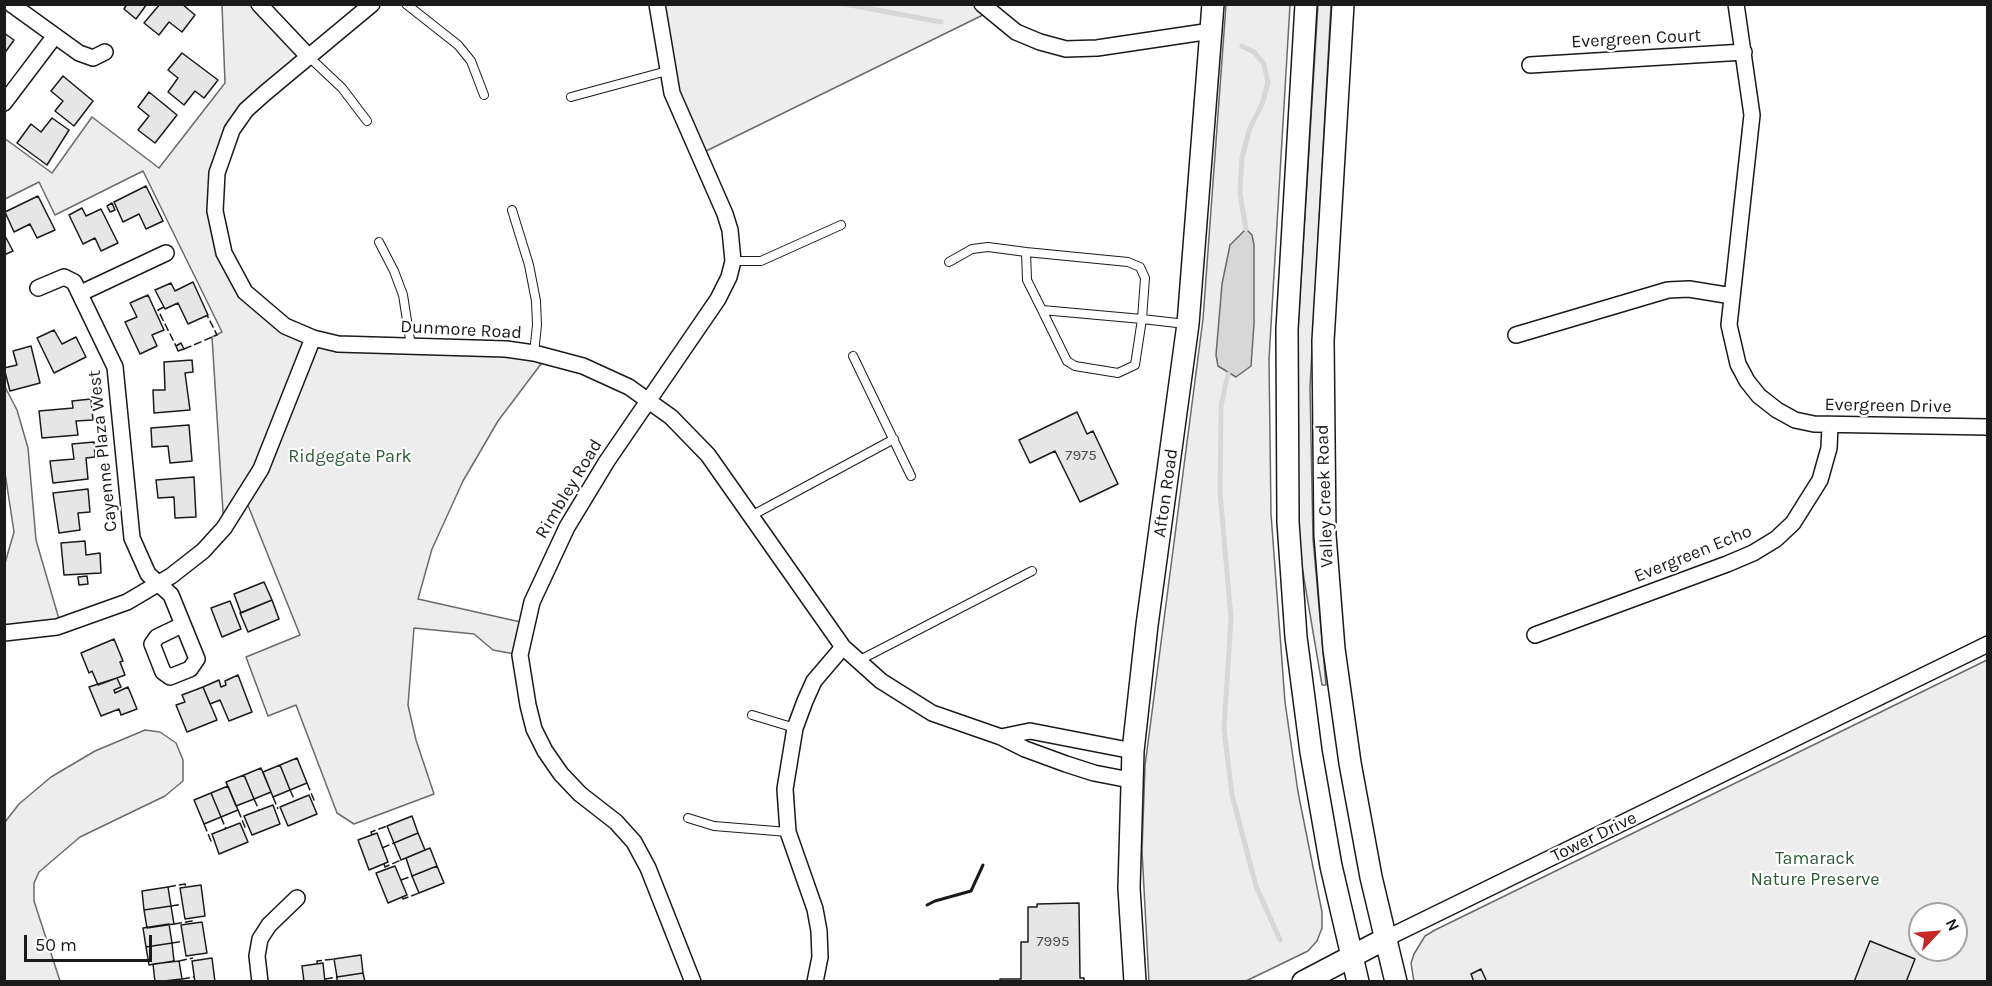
<!DOCTYPE html>
<style>
body{margin:0}
#map{position:relative;width:1992px;height:986px;overflow:hidden;background:#fff;font-family:Karla,sans-serif}
canvas{display:block}
.frame{position:absolute;inset:0;border:6px solid #1a1a1a;pointer-events:none}
.north{position:absolute;left:1908px;top:902px;width:60px;height:60px;box-sizing:border-box;background:#fff;border:2px solid #a3a3a3;border-radius:50%;rotate:64deg;font-size:16px;font-weight:700;line-height:24px;text-align:center;color:#1a1a1a}
.north::after{content:'';display:block;margin:auto;width:21px;height:27px;background:#c62828;clip-path:polygon(50% 0,100% 100%,50% 72%,0 100%)}
.scale{position:absolute;left:24px;top:935px;width:128px;height:27px;box-sizing:border-box;border:3px solid #1a1a1a;border-top:0;padding-left:8px;font-size:18px;line-height:21px;white-space:nowrap;color:#1a1a1a;-webkit-text-stroke:4px #fff;paint-order:stroke}
</style>
<div id="map">
<canvas width="1992" height="986"></canvas>
<div class="frame"></div>
<div class="north">N</div>
<div class="scale">50 m</div>
</div>
<script>
const ctx = document.querySelector('canvas').getContext('2d');
ctx.lineJoin = 'round';
function fill(path, color) { ctx.fillStyle = color; ctx.fill(path, 'evenodd'); }
const shape = rows => new Path2D(rows.map(r => 'M' + r).join(''));
function strokePath(path, color, width, dash) { ctx.strokeStyle = color; ctx.lineWidth = width; ctx.lineCap = dash ? 'butt' : 'round'; ctx.setLineDash(dash || []); ctx.stroke(path); }
function label(font, color, halo, rows, align = 'center') {
  ctx.font = font + ' Karla,sans-serif'; ctx.lineWidth = 4.5; ctx.setLineDash([]); ctx.textBaseline = 'middle'; ctx.strokeStyle = halo; ctx.fillStyle = color; for (const [text, x, y, turn = 0] of rows) {
    ctx.save(); ctx.translate(x, y); ctx.rotate((+turn || 0) * Math.PI / 180); ctx.textAlign = isNaN(turn) ? turn : align; if (halo) ctx.strokeText(text, 0, 0); ctx.fillText(text, 0, 0); ctx.restore();
  }
}
const green = shape([
 [982,4,989,12,698,155,680,115,657,5,982,4],
 [222,5,259,5,308,56,232,130,215,211,245,292,313,338,547,356,498,421,463,481,432,549,418,599,525,623,520,655,493,650,474,634,414,628,408,705,416,740,434,794,354,824,337,813,296,705,268,716,246,657,300,635,245,498,224,528,212,337,222,332,143,171,55,215,39,182,5,199,4,138,52,173,92,117,159,168,225,83,222,5],
 [1226,5,1290,5,1269,359,1271,514,1285,702,1298,792,1322,912,1322,928,1317,941,1308,951,1246,981,1149,982,1142,851,1145,766,1203,319,1226,5],
 [1318,5,1331,5,1310,387,1313,539,1326,685,1322,685,1300,555,1297,453,1298,327,1318,5],
 [4,385,17,410,28,448,36,540,61,626,5,633,5,563,14,532,5,473,4,385],
 [1987,660,1987,981,1414,982,1411,963,1414,954,1425,936,1435,930,1987,660],
 [1920,914,1956,914,1956,950,1920,950,1920,914],
 [145,730,160,732,176,743,183,760,183,781,165,796,80,837,39,872,34,883,34,901,60,981,5,981,5,822,19,804,51,777,95,751,145,730]
]);
const water = shape([
 [1246,229,1252,235,1254,245,1254,324,1251,366,1236,377,1218,366,1216,355,1222,284,1230,245,1246,229]
]);
const stream = shape([
 [845,4,941,22],
 [1242,46,1254,52,1264,64,1268,83,1262,104,1250,128,1242,157,1240,194,1246,229],
 [1228,374,1221,406,1220,492,1231,618,1224,729,1232,795,1256,886,1280,940]
]);
const building = shape([
 [127,4,147,4,136,19,124,9,127,4],
 [160,4,182,4,195,15,182,32,169,22,159,35,144,23,160,4],
 [4,33,14,40,4,54,4,33],
 [182,53,218,80,204,98,195,91,184,105,168,92,178,78,168,70,182,53],
 [63,76,93,101,74,126,55,111,63,101,51,91,63,76],
 [149,92,177,115,155,143,138,130,149,116,138,107,149,92],
 [52,118,69,130,47,165,17,143,31,124,41,132,52,118],
 [146,186,163,221,146,229,139,214,123,222,114,202,146,186],
 [38,196,55,230,37,238,30,224,14,232,5,212,38,196],
 [112,203,115,210,110,212,107,206,112,203],
 [82,208,86,216,101,209,118,243,101,251,95,238,83,244,69,215,82,208],
 [4,234,13,251,4,255,4,234],
 [193,282,208,315,188,324,178,303,165,309,155,290,171,283,175,291,193,282],
 [148,295,164,330,152,335,157,346,140,354,125,322,137,317,130,303,148,295],
 [54,330,62,344,76,337,86,357,54,373,37,338,54,330],
 [181,343,184,349,178,351,176,346,181,343],
 [31,346,40,383,10,391,4,368,17,365,13,351,31,346],
 [192,360,193,372,185,373,190,410,154,413,153,390,165,390,164,362,192,360],
 [91,399,93,420,76,421,78,435,42,438,39,411,73,408,72,401,91,399],
 [1077,412,1087,434,1093,431,1118,484,1080,502,1055,451,1030,463,1019,440,1077,412],
 [189,425,192,461,170,463,168,446,152,447,151,428,189,425],
 [94,442,95,457,86,458,88,479,53,483,50,461,74,459,72,444,94,442],
 [194,477,196,517,175,518,174,497,158,498,156,480,194,477],
 [88,489,90,512,78,513,80,530,59,533,53,493,88,489],
 [85,541,86,555,100,553,101,573,64,575,61,543,85,541],
 [87,576,88,584,79,585,78,577,87,576],
 [264,582,272,600,241,613,234,594,264,582],
 [272,600,279,619,248,632,240,613,272,600],
 [230,601,241,629,222,637,211,608,230,601],
 [114,639,123,661,120,662,125,675,98,685,92,671,89,673,81,653,114,639],
 [238,675,252,712,229,721,220,700,210,704,203,687,219,680,221,687,226,685,225,681,238,675],
 [117,678,121,687,114,690,115,693,128,687,137,709,121,715,119,709,101,716,89,687,117,678],
 [203,687,217,720,187,732,176,705,185,702,182,695,203,687],
 [297,758,307,783,290,790,280,765,297,758],
 [280,765,290,790,273,797,263,772,280,765],
 [261,768,271,792,254,799,244,775,261,768],
 [244,775,254,799,236,806,226,782,244,775],
 [228,786,238,810,221,817,211,793,228,786],
 [211,793,221,817,204,824,194,800,211,793],
 [309,795,317,814,288,826,280,807,309,795],
 [273,805,280,824,252,835,244,816,273,805],
 [412,816,418,833,394,843,387,826,412,816],
 [240,823,248,842,219,854,212,834,240,823],
 [377,833,388,862,369,870,358,840,377,833],
 [418,833,425,850,401,860,394,843,418,833],
 [430,848,437,866,412,876,406,858,430,848],
 [395,866,407,895,388,903,376,873,395,866],
 [437,866,444,883,419,893,412,876,437,866],
 [201,885,205,916,185,919,180,888,201,885],
 [168,887,171,906,144,910,142,891,168,887],
 [1079,903,1080,978,1084,978,1084,982,1000,982,1000,979,1021,979,1021,942,1028,942,1028,907,1037,907,1037,904,1079,903],
 [171,906,174,924,147,928,144,910,171,906],
 [202,922,207,953,186,956,181,925,202,922],
 [169,924,172,943,146,947,143,928,169,924],
 [1870,941,1915,959,1906,982,1854,982,1870,941],
 [172,943,174,961,149,965,146,947,172,943],
 [361,955,363,973,337,977,334,959,361,955],
 [212,958,215,982,195,982,192,961,212,958],
 [179,961,182,979,155,982,153,964,179,961],
 [323,963,325,982,304,982,302,966,323,963],
 [1481,969,1487,982,1474,982,1471,974,1481,969],
 [363,973,365,982,337,982,337,977,363,973]
]);
const lane = shape([
 [406,4,458,45,471,61,484,95],
 [308,56,342,88,367,121],
 [571,97,667,71],
 [512,210,529,265,536,301,537,325,534,353],
 [379,242,394,271,403,295,411,346],
 [733,261,761,261,841,225],
 [949,262,972,249,988,247,1026,252],
 [1042,310,1067,361,1075,366,1118,373,1135,365,1142,319,1145,278,1140,267,1128,262,1026,252,1027,280,1042,310,1142,319,1186,324],
 [853,356,911,476],
 [751,516,894,439],
 [858,661,1032,571],
 [752,715,795,728],
 [688,818,714,826,788,832]
]);
const street = shape([
 [11,4,79,53,93,58,105,52],
 [259,4,308,56],
 [372,4,265,93,246,110,232,130,217,173,215,211,224,253,245,292,285,326,313,338,338,344,506,349,534,353,583,366,629,387,671,417,708,455,843,647,881,681,932,713,1001,737,1025,749,1066,764,1094,773,1130,780],
 [657,4,672,93,725,214,730,230,733,261,729,277,718,299,607,461,567,527,532,602,520,655,528,705,534,729,545,751,561,774,580,794,616,822,634,842,648,868,693,982],
 [982,4,1016,32,1040,42,1066,49,1097,48,1211,31],
 [1736,4,1752,115,1729,325,1738,364,1747,381,1759,396,1777,410,1795,420,1814,424,1988,427],
 [1530,65,1744,52],
 [4,103,54,37],
 [38,288,64,277,74,282,115,367,132,538,148,574,171,595,197,659,190,669,170,677,163,672,152,644,157,637,182,625],
 [81,293,166,253],
 [1516,335,1668,290,1689,289,1732,296],
 [4,633,57,627,127,602,171,576,203,551,224,528,261,469,313,338],
 [1535,635,1727,564,1753,553,1776,539,1793,523,1820,480,1829,448,1830,426],
 [1001,737,1030,731,1133,751],
 [1385,939,1988,644],
 [260,982,257,956,260,939,269,925,297,898],
 [815,982,820,957,819,931,815,909,788,832,785,789,795,728,805,701,814,681,843,647]
]);
const secondary = shape([
 [1306,4,1287,329,1288,522,1296,637,1311,752,1331,866,1358,982],
 [1343,4,1323,341,1325,535,1334,649,1350,763,1371,877,1396,982],
 [1135,982,1129,888,1133,751,1147,625,1188,324,1213,4],
 [1303,982,1385,939]
]);
const fence = shape([
 [164,307,158,310,176,346],
 [184,349,217,335,207,315],
 [307,783,314,800,311,801],
 [290,790,295,801],
 [273,797,278,809],
 [254,799,259,810],
 [238,810,245,827,242,828],
 [221,817,226,829],
 [204,824,211,841,214,839],
 [372,835,371,832,387,826],
 [382,848,394,843],
 [384,864,385,867,401,860],
 [401,880,412,876],
 [168,887,185,884,186,887],
 [402,897,403,899,419,893],
 [171,906,183,904],
 [174,924,192,921,192,918],
 [172,943,184,941],
 [179,961,193,958],
 [317,964,317,961,334,959],
 [182,979,194,977],
 [325,979,337,977]
]);
const wall = shape([
 [927,905,935,901,971,891,983,865]
]);
const numberNames = [
 ["7975",1081,456],
 ["7995",1053,942]
];
const streetNames = [
 ["Evergreen Court",1636,39,-3],
 ["Dunmore Road",461,330,3],
 ["Evergreen Drive",1888,406,1],
 ["Cayenne Plaza West",103,451,-96],
 ["Rimbley Road",569,489,-59],
 ["Afton Road",1166,493,-82],
 ["Valley Creek Road",1325,496,-92],
 ["Evergreen Echo",1693,554,-22],
 ["Tower Drive",1594,837,-26]
];
const parkNames = [
 ["Ridgegate Park",350,457],
 ["Tamarack",1815,859],
 ["Nature Preserve",1815,880]
];
fill(green, '#ededed');
strokePath(green, '#6a6a6a', 1.5);
fill(water, '#d7d7d7');
strokePath(water, '#6a6a6a', 1.5);
strokePath(stream, '#d7d7d7', 5);
fill(building, '#e6e6e6');
strokePath(building, '#1a1a1a', 1.5);
strokePath(lane, '#1a1a1a', 10);
strokePath(street, '#1a1a1a', 18);
strokePath(secondary, '#1a1a1a', 24);
strokePath(lane, '#fff', 8);
strokePath(street, '#fff', 15);
strokePath(secondary, '#fff', 21);
strokePath(fence, '#1a1a1a', 1.5, [8, 3]);
strokePath(wall, '#1a1a1a', 3);
label('15px', '#4d4d4d', null, numberNames);
label('18px', '#1a1a1a', '#fff', streetNames);
label('18px', '#2b5a34', '#fff', parkNames);
</script>
